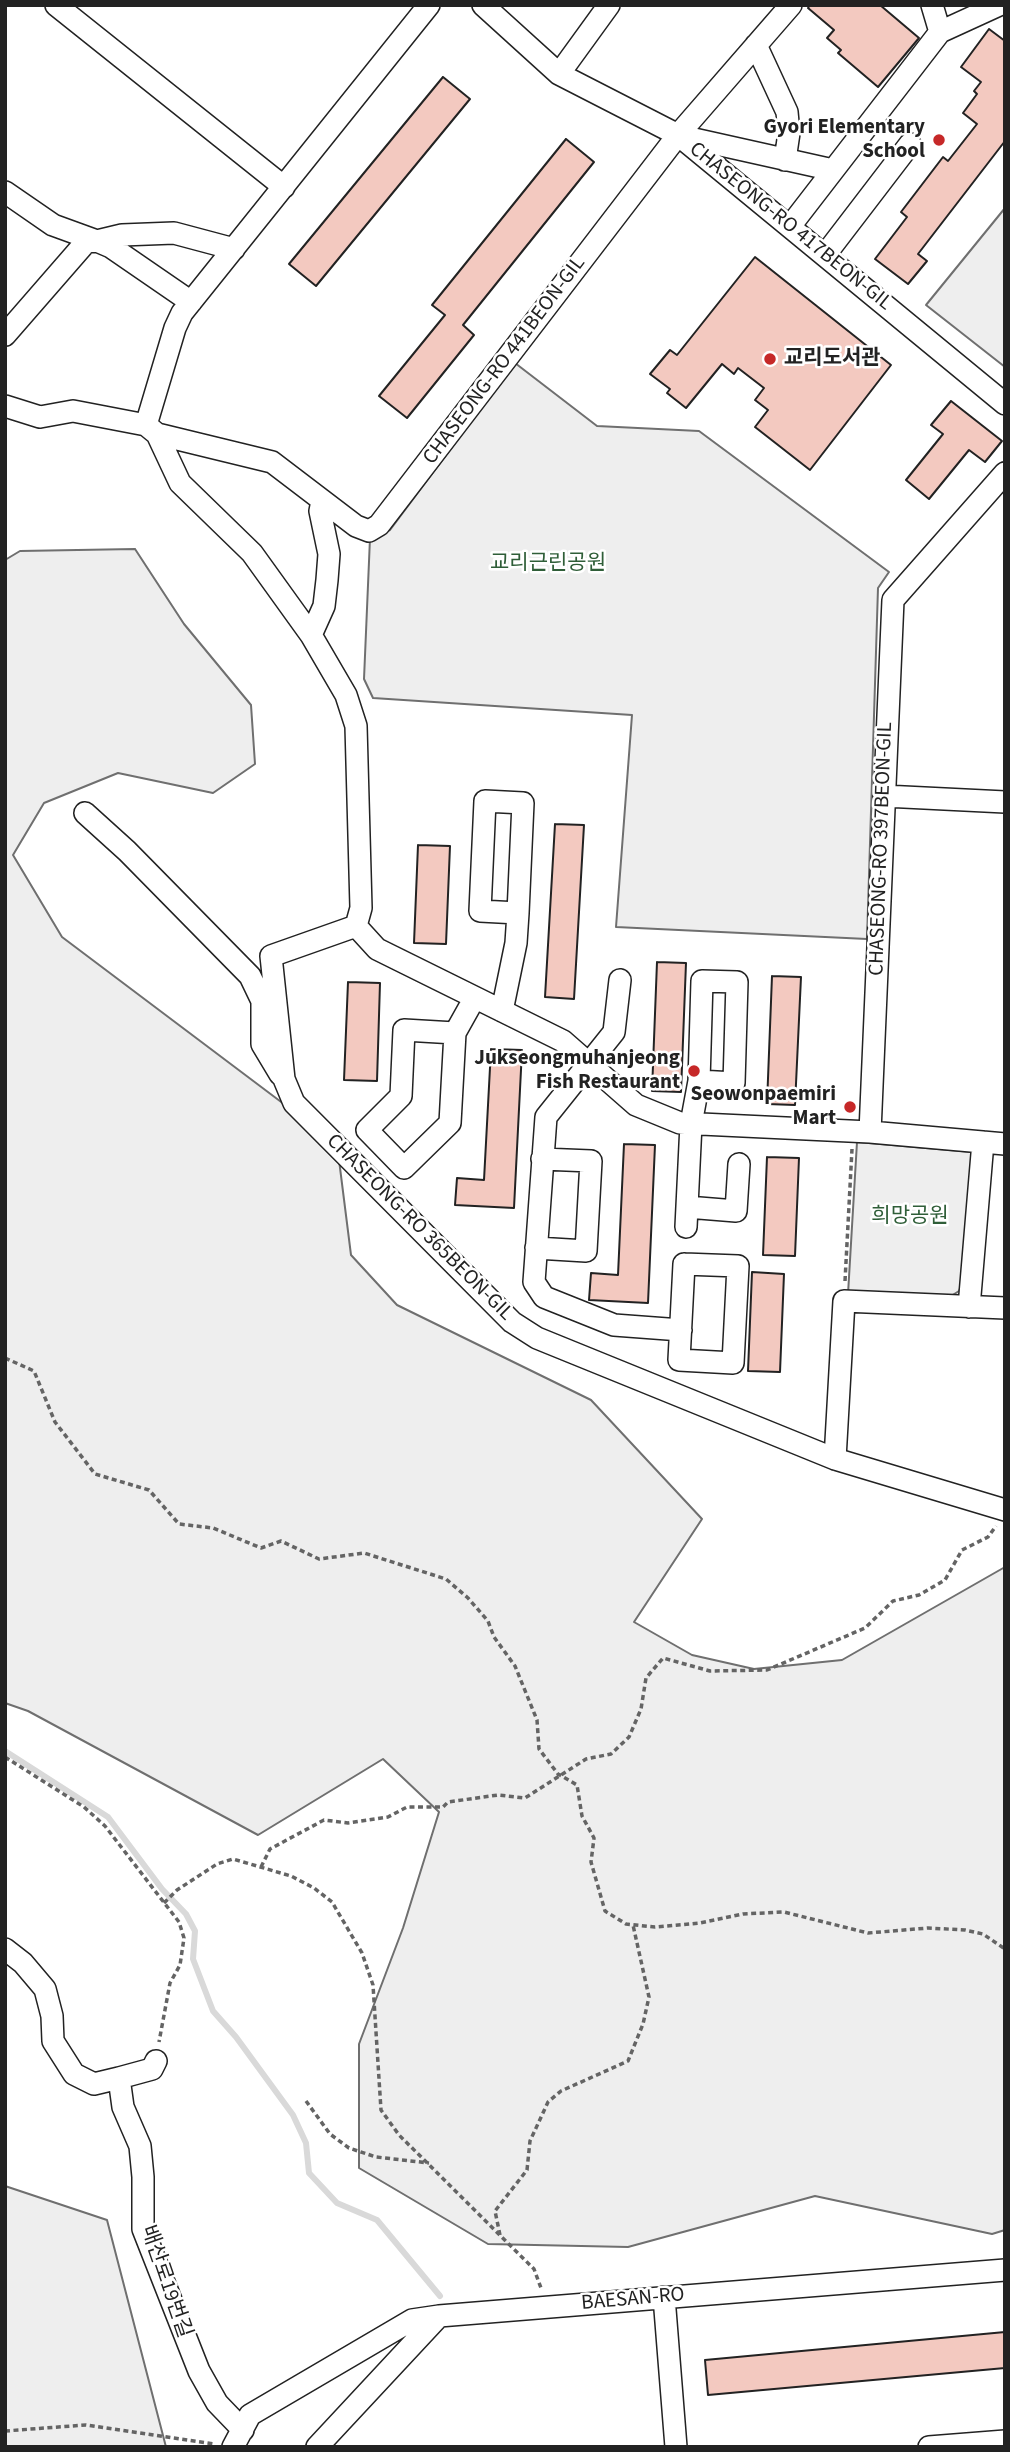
<!DOCTYPE html>
<meta charset="utf-8">
<style>
body{margin:0}
#map{position:relative;width:1010px;height:2452px;overflow:hidden;background:#fff;font-family:"Source Sans 3",sans-serif}
canvas{display:block}
.frame{position:absolute;inset:0;border:7px solid #222;pointer-events:none}
</style>
<div id="map">
<canvas width="1010" height="2452"></canvas>
<div class="frame"></div>
</div>
<script>
const ctx = document.querySelector('canvas').getContext('2d');
ctx.lineJoin = 'round';
function fill(path, color) { ctx.fillStyle = color; ctx.fill(path, 'evenodd'); }
const shape = rows => new Path2D(rows.map(r => 'M' + r).join(''));
function strokePath(path, color, width, dash) { ctx.strokeStyle = color; ctx.lineWidth = width; ctx.lineCap = dash ? 'butt' : 'round'; ctx.setLineDash(dash || []); ctx.stroke(path); }
function label(font, color, halo, rows, align = 'center') {
  ctx.font = font + ' "Source Sans 3","Noto Sans KR",sans-serif'; ctx.lineWidth = 5; ctx.setLineDash([]); ctx.textBaseline = 'middle'; ctx.strokeStyle = halo; ctx.fillStyle = color; for (const [text, x, y, turn = 0] of rows) {
    ctx.save(); ctx.translate(x, y); ctx.rotate((+turn || 0) * Math.PI / 180); ctx.textAlign = isNaN(turn) ? turn : align; if (halo) ctx.strokeText(text, 0, 0); ctx.fillText(text, 0, 0); ctx.restore();
  }
}
const green = shape([
 [1005,208,1005,367,926,305,1005,208],
 [515,363,597,426,699,431,889,572,878,588,867,939,616,927,632,715,373,698,364,679,370,538,390,530,515,363],
 [135,549,184,624,251,705,255,764,213,793,118,773,44,803,13,855,62,937,337,1144,351,1255,397,1305,591,1400,702,1519,634,1622,692,1655,754,1669,842,1660,1005,1567,1005,2230,992,2234,815,2196,628,2247,488,2244,359,2168,359,2044,403,1928,439,1812,383,1759,258,1835,28,1711,5,1703,5,560,20,551,135,549],
 [857,1142,972,1152,962,1283,959,1291,951,1296,848,1294,857,1142],
 [5,2186,107,2220,166,2447,5,2447,5,2186]
]);
const stream = shape([
 [5,1751,108,1817,162,1889,186,1914,195,1931,193,1959,213,2011,236,2037,293,2115,306,2143,309,2173,337,2203,377,2220,440,2296]
]);
const building = shape([
 [810,5,880,5,919,38,878,87,838,53,841,50,827,38,834,30,808,8,810,5],
 [989,29,1005,41,1005,141,918,254,927,261,908,284,875,259,907,217,901,212,943,157,948,161,977,124,963,113,977,94,974,91,981,82,961,67,989,29],
 [443,77,470,99,316,286,289,264,443,77],
 [566,139,594,162,463,325,474,335,407,418,379,396,445,315,432,305,566,139],
 [755,257,891,365,810,470,755,427,768,410,755,400,764,388,738,368,734,374,722,364,686,408,667,393,670,389,650,374,670,350,677,355,755,257],
 [951,401,1002,441,985,462,969,450,929,499,906,480,943,434,931,425,951,401],
 [555,824,584,825,574,999,545,997,555,824],
 [418,845,450,846,446,944,414,943,418,845],
 [657,962,686,963,681,1092,652,1091,657,962],
 [772,976,801,977,795,1105,767,1104,772,976],
 [348,982,380,983,377,1081,344,1080,348,982],
 [491,1049,522,1050,514,1208,455,1205,457,1178,484,1180,491,1049],
 [624,1144,655,1145,648,1303,589,1300,591,1273,618,1275,624,1144],
 [767,1157,799,1158,795,1256,763,1255,767,1157],
 [752,1272,784,1274,780,1372,748,1371,752,1272],
 [1005,2332,1005,2368,708,2395,705,2360,1005,2332]
]);
const path = shape([
 [845,1281,852,1149],
 [5,1358,34,1371,55,1422,95,1474,149,1490,179,1524,213,1528,261,1548,281,1541,319,1559,364,1553,446,1579,468,1598,488,1621,494,1637,515,1666,537,1720,539,1749,558,1774,577,1785,582,1816,594,1838,591,1862,605,1911,626,1924,655,1927,700,1923,743,1914,784,1912,868,1933,928,1928,965,1930,983,1934,1005,1949],
 [5,1757,84,1807,105,1826,179,1922,184,1938,180,1965,170,1983,159,2042],
 [261,1867,270,1849,324,1820,348,1823,388,1817,407,1807,443,1807,448,1802,498,1795,525,1798,586,1759,611,1754,629,1737,641,1709,646,1678,663,1658,710,1671,767,1670,865,1628,893,1601,919,1595,945,1580,962,1550,988,1537,996,1526],
 [164,1903,177,1890,217,1864,233,1859,291,1876,314,1888,332,1902,362,1953,373,1985,381,2110,399,2135,534,2269,541,2288],
 [306,2101,330,2134,349,2148,376,2157,429,2163],
 [500,2235,495,2211,527,2170,530,2141,548,2102,561,2091,628,2061,643,2024,649,1997,633,1925],
 [5,2431,86,2425,214,2444]
]);
const minor = shape([
 [56,5,284,187],
 [483,5,559,74,678,135,1005,404],
 [932,5,940,32],
 [756,45,787,112,789,133,785,160],
 [559,74,609,5],
 [685,137,833,170],
 [5,192,53,225,97,241,122,235,174,233,234,249],
 [791,225,940,32,999,5],
 [825,255,910,144],
 [5,335,86,242,97,241,111,247,191,302],
 [5,406,40,417,73,411,146,425],
 [157,434,272,462,356,526,369,531,379,525,678,135,791,5],
 [311,635,324,606,327,580,329,554,320,511,322,501],
 [884,796,1005,802],
 [85,813,127,851,250,976,262,1001,262,1044,280,1074],
 [356,926,361,908,356,726,346,695,311,635,252,553,180,483,157,434,146,425,175,328,182,313,429,5],
 [356,926,271,956,284,1079,294,1103,512,1322,537,1338,835,1459,1005,1510],
 [356,926,377,949,563,1041,636,1105,680,1123,870,1132,1005,1144],
 [620,980,614,1032,546,1117,534,1282,544,1297,614,1325,681,1330],
 [502,1011,516,943,518,913,523,803,485,801,480,911,518,913],
 [455,1033,404,1030,401,1096,367,1130,404,1168,450,1123,455,1033,474,999],
 [870,1132,893,600,1005,473],
 [687,1207,736,1211,739,1164],
 [686,1227,691,1124,699,1081,702,981,737,982,734,1083,699,1081],
 [536,1248,586,1251,591,1161,542,1159],
 [684,1264,738,1266,733,1363,679,1360,684,1264],
 [969,1307,983,1142],
 [835,1459,844,1301,1005,1308],
 [5,1949,23,1963,45,1989,52,2016,53,2041,74,2074,94,2084,119,2078,123,2107,140,2146,143,2177,143,2229,199,2371,217,2403,243,2430],
 [119,2078,152,2069,156,2061],
 [664,2297,676,2447],
 [233,2447,250,2415,412,2320,439,2316],
 [317,2447,439,2316,1005,2270],
 [929,2447,1005,2441]
]);
const markers = [
 [939,140,7,"#c62828"],
 [770,359,7,"#c62828"],
 [694,1071,7,"#c62828"],
 [850,1107,7,"#c62828"]
];
const poiNames = [
 ["Gyori Elementary",925,128],
 ["School",925,152],
 ["교리도서관",784,359,"left"],
 ["Jukseongmuhanjeong",680,1059],
 ["Fish Restaurant",680,1083],
 ["Seowonpaemiri",836,1095],
 ["Mart",836,1119]
];
const streetNames = [
 ["CHASEONG-RO 417BEON-GIL",790,227,39],
 ["CHASEONG-RO 441BEON-GIL",505,361,-53],
 ["CHASEONG-RO 397BEON-GIL",882,849,-88],
 ["CHASEONG-RO 365BEON-GIL",419,1228,45],
 ["배산로19번길",165,2282,71],
 ["BAESAN-RO",633,2300,-5]
];
const parkNames = [
 ["교리근린공원",548,564],
 ["희망공원",910,1217]
];
fill(green, '#eee');
strokePath(green, '#6f6f6f', 2);
strokePath(stream, '#d9d9d9', 6);
fill(building, '#f3c9c0');
strokePath(building, '#222', 2);
strokePath(minor, '#222', 24);
strokePath(path, '#646464', 3.5, [5, 3.5]);
strokePath(minor, '#fff', 21);
for (const [x, y, r, color] of markers) { const dot = new Path2D(); dot.arc(x, y, r, 0, 2 * Math.PI); ctx.fillStyle = color; ctx.fill(dot); strokePath(dot, '#fff', 2.5); }
label('bold 21px', '#222', '#fff', poiNames, 'right');
label('21px', '#222', '#fff', streetNames);
label('21px', '#2f5e38', '#fff', parkNames);
</script>
